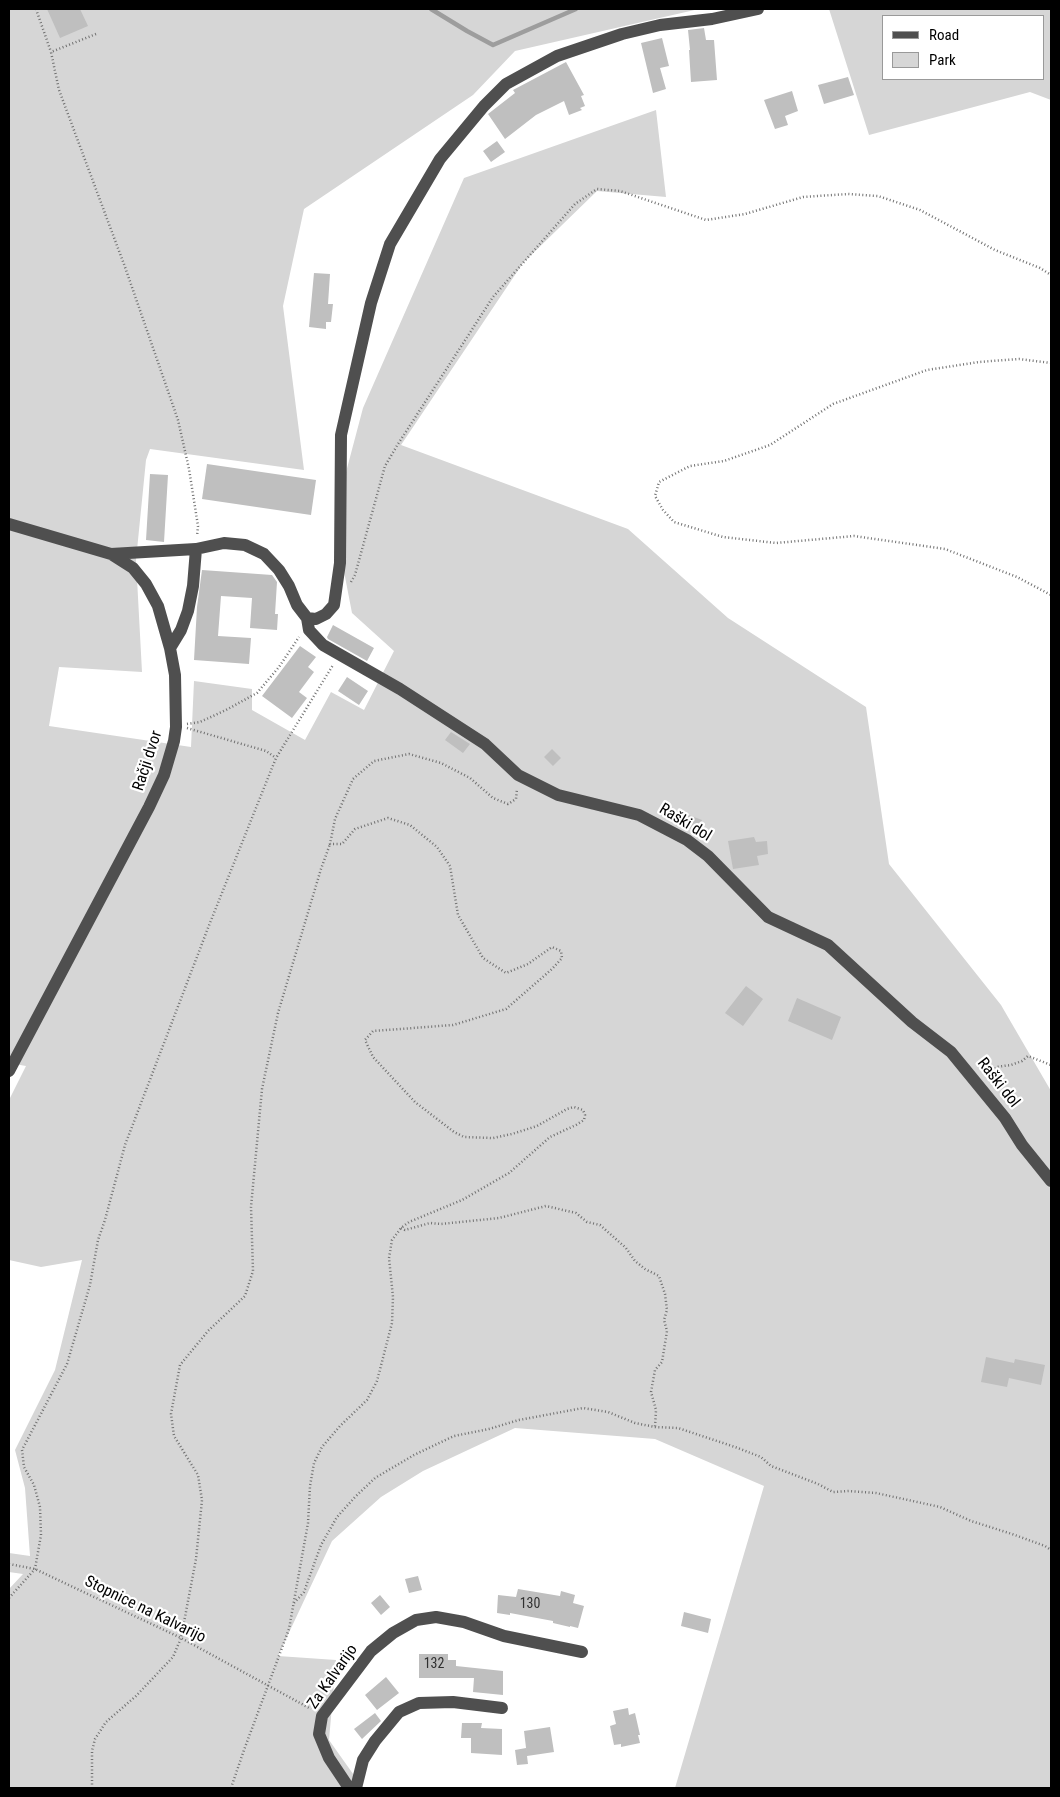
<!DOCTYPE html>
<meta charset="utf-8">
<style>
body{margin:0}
#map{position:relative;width:1060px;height:1797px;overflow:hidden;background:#fff;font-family:"Roboto Condensed",sans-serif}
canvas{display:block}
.frame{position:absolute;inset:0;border:10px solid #000;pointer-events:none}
.legend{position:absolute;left:882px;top:15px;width:162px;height:65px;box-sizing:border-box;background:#fff;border:1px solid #999;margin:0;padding:6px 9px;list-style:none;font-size:15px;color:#000}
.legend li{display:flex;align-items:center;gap:10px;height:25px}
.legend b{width:25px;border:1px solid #999}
</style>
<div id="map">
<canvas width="1060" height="1797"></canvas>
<div class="frame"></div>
<ul class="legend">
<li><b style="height:6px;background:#4f4f4f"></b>Road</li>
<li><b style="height:14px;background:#d6d6d6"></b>Park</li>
</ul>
</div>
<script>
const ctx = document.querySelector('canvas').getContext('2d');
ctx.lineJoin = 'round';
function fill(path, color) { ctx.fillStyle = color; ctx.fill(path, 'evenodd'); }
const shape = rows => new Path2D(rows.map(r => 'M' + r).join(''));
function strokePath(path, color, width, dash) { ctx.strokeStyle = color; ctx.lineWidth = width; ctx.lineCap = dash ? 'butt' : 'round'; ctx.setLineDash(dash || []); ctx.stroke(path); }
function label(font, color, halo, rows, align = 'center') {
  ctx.font = font + ' "Roboto Condensed",sans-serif'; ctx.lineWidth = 4.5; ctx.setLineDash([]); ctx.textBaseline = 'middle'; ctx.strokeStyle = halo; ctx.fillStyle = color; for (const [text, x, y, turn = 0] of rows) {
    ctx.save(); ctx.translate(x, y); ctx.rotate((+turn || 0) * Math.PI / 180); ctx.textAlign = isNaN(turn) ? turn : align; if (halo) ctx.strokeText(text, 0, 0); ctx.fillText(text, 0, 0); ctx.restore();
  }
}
const green = shape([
 [9,9,699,9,515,51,473,95,304,209,283,306,304,470,150,449,146,460,136,560,142,672,59,667,49,726,191,747,194,681,252,689,252,710,305,740,331,692,364,710,394,651,352,613,341,556,345,476,363,408,464,178,656,110,666,197,597,191,523,263,401,445,628,529,728,618,866,707,889,864,1001,1005,1051,1091,1051,1788,675,1788,764,1486,655,1439,515,1428,423,1471,381,1497,332,1541,278,1656,336,1660,329,1740,363,1788,9,1788,9,1589,23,1574,9,1572,9,1553,30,1556,25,1488,15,1450,55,1370,82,1260,41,1267,9,1260,9,1100,26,1066,9,1063],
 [829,9,1051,9,1051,100,1030,92,869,135],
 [884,16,1044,16,1044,79,884,79]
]);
const stream = shape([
 [431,9,467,31,493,45,576,9]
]);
const building = shape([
 [47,9,80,9,88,26,60,38],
 [704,28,706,40,714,40,717,80,691,82,689,50,690,50,688,30],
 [662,38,669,66,660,68,666,89,653,93,641,43],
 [566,62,584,95,581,96,585,106,580,108,582,110,569,115,564,101,536,115,505,139,488,114,515,93,513,90],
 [848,77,854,95,824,104,818,85],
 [792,91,798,111,785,116,788,125,775,129,764,100],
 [497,141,505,152,491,162,483,151],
 [314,273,330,274,328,304,333,304,331,322,326,322,326,329,309,327],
 [207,464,316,480,311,515,202,499],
 [150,474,168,475,164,542,146,540],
 [202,570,272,575,277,582,275,614,278,614,277,630,250,628,252,598,221,596,218,636,251,638,249,664,194,660,197,607],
 [333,625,374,648,367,661,328,639,327,637],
 [300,646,316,657,308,667,314,672,299,692,307,698,292,718,262,696],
 [347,677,368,691,359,705,338,691],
 [451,732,470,744,463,753,445,740],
 [552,749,561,758,553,766,544,757],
 [686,814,702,820,698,832,682,826],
 [754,837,756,842,767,841,768,854,757,856,759,865,733,869,728,841],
 [746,986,763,999,743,1026,725,1013],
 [797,998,841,1017,832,1040,788,1021],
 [986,1357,1014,1363,1015,1359,1045,1365,1041,1385,1009,1378,1007,1387,981,1382],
 [418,1576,422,1590,409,1593,405,1579],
 [518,1589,560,1596,561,1591,575,1595,573,1603,584,1606,578,1628,570,1626,570,1627,553,1623,553,1621,510,1613,510,1615,497,1613,498,1595,516,1597],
 [380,1595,390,1607,381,1615,371,1603],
 [684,1612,711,1619,708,1633,681,1626],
 [419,1654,448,1654,448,1660,456,1660,456,1666,503,1671,503,1695,473,1692,474,1678,419,1678],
 [386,1677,399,1693,377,1710,365,1695],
 [628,1708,629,1715,635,1713,640,1735,638,1735,640,1743,621,1747,621,1744,614,1745,610,1726,616,1724,613,1711],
 [375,1713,381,1721,362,1739,354,1729],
 [462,1723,482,1723,481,1728,502,1729,502,1755,471,1753,471,1738,461,1738],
 [550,1727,554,1752,527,1756,524,1731],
 [526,1748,528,1764,517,1765,515,1750]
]);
const path = shape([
 [36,9,51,52],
 [96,34,51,52,59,90,125,267,178,420,189,469,198,526,197,536],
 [1051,363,1019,359,979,362,927,370,833,404,770,445,724,461,690,466,659,482,655,496,663,510,674,522,723,537,776,543,854,536,945,549,1017,577,1051,595],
 [351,582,355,575,385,466,398,444,493,297,575,204,597,189,620,191,706,220,745,214,803,197,848,194,878,196,920,210,995,250,1040,268,1051,275],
 [187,724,200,722,226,710,257,693,279,667,299,637],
 [187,728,266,751,276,758],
 [991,1082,996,1067,1011,1065,1022,1061,1028,1056,1051,1065],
 [401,1228,405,1230,430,1223,441,1224,499,1218,546,1206,576,1213,587,1222,600,1225,626,1248,635,1261,645,1269,659,1276,665,1294,667,1310,664,1320,667,1331,662,1362,655,1370,651,1392,656,1410,655,1427],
 [9,1564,35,1569,181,1638,311,1709],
 [9,1598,35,1569,41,1535,40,1507,34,1485,24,1467,22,1450,67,1364,90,1285,98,1240,105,1220,125,1145,208,928,276,758,333,665],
 [294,1603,304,1592,321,1545,337,1517,355,1497,375,1478,414,1455,454,1436,489,1429,519,1420,583,1408,608,1412,635,1423,655,1427,678,1428,735,1447,761,1457,771,1466,818,1484,833,1492,849,1491,876,1493,940,1507,971,1521,1012,1534,1045,1546,1051,1550],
 [92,1788,92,1751,95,1739,106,1722,136,1696,173,1657,181,1638,196,1559,202,1500,198,1475,174,1436,171,1414,180,1365,208,1331,245,1296,253,1271,251,1207,262,1089,278,1013,321,869,330,844],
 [231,1788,244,1750,289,1629,308,1523,310,1486,314,1463,322,1447,340,1426,367,1400,377,1381,392,1323,393,1297,389,1258,392,1240,401,1228,409,1222,462,1200,509,1173,550,1137,576,1125,584,1120,585,1115,583,1110,574,1107,567,1109,537,1126,512,1134,493,1138,464,1137,454,1132,415,1102,373,1057,365,1040,373,1031,453,1025,506,1009,552,969,562,958,561,951,552,947,528,964,506,973,483,958,458,915,450,866,437,847,410,825,388,818,355,829,342,844,330,844,335,819,353,779,374,761,409,754,441,763,470,778,493,798,508,804,516,799,517,789]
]);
const minor = shape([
 [9,524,111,554,133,568,146,584,158,606,170,648,175,675,176,727,174,741,164,775,149,807,9,1071],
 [111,554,196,549,224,543,245,545,264,554,279,570,289,586,297,605,307,618,316,619,326,614,334,605,340,563,341,435,371,303,390,244,440,159,484,106,506,84,557,56,622,34,660,25,712,19,758,9],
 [307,618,309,630,323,645,400,689,485,744,518,775,558,795,639,815,687,840,708,856,768,917,828,945,912,1022,951,1052,1005,1118,1022,1145,1051,1181],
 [170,648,181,630,188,611,193,586,196,549],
 [349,1788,329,1758,319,1734,322,1716,371,1651,393,1633,416,1620,436,1617,464,1622,504,1636,582,1652],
 [356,1788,363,1760,375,1741,399,1712,419,1703,453,1702,502,1708]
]);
const numberNames = [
 ["130",530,1604],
 ["132",434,1664]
];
const streetNames = [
 ["Račji dvor",148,761,-72],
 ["Raški dol",685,823,31],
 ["Raški dol",998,1083,52],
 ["Stopnice na Kalvarijo",145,1610,26],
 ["Za Kalvarijo",333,1677,-55]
];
fill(green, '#d6d6d6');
strokePath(stream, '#9d9d9d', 4.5);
fill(building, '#bfbfbf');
strokePath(path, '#717171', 2.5, [1, 2.5]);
strokePath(minor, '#4f4f4f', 12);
label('14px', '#303030', null, numberNames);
label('16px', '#000', '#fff', streetNames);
</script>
